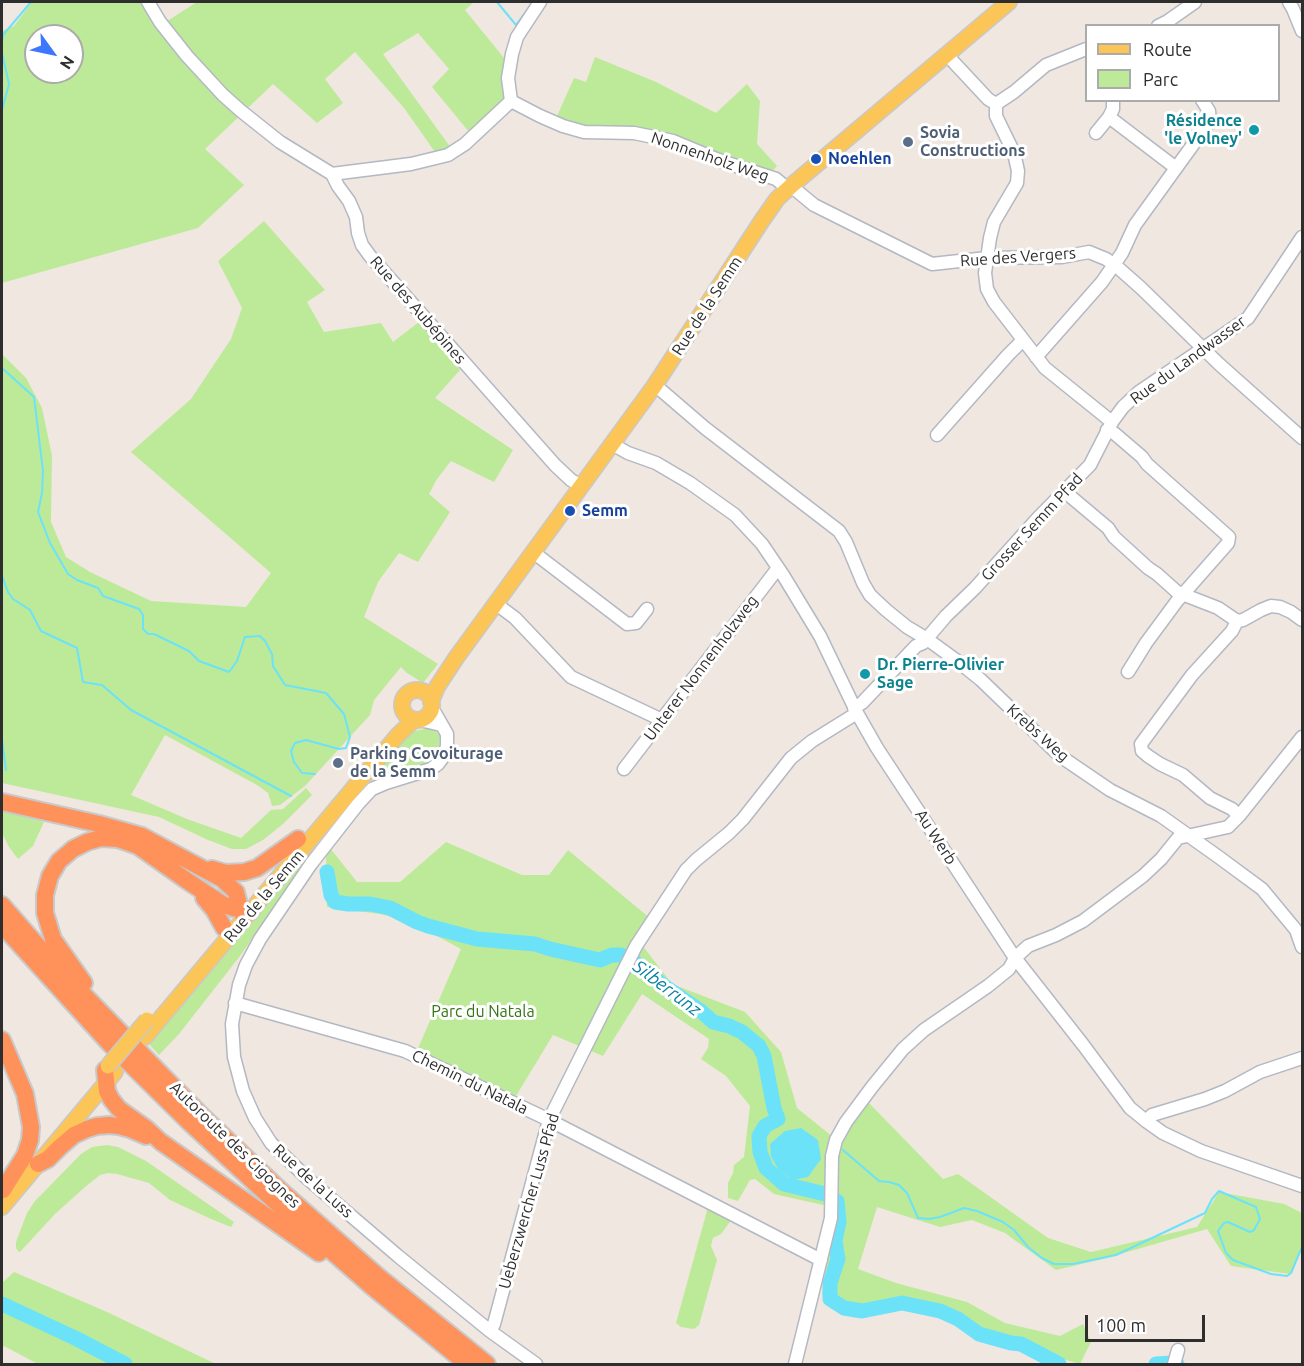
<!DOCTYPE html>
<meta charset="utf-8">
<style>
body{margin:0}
#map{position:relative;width:1304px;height:1366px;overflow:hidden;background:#f0e7e0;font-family:Ubuntu,sans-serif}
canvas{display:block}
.frame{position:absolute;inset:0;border:3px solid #2e2e2e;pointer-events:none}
.legend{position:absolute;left:1085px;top:24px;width:195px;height:78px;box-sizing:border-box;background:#fff;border:2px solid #ababab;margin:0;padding:8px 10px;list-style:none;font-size:18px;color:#2e2e2e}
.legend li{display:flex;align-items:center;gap:12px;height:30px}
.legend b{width:30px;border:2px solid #ababab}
.north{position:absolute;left:24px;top:24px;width:60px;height:60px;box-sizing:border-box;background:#fff;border:2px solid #ababab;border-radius:50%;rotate:123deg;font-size:16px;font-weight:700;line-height:24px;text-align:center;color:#2e2e2e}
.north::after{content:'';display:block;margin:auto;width:21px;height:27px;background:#3d76ff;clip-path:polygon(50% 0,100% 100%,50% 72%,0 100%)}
.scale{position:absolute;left:1085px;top:1315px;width:120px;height:27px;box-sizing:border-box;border:3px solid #2e2e2e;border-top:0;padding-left:8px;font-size:18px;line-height:21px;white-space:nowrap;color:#2e2e2e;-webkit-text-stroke:4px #fff;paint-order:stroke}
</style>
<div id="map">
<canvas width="1304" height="1366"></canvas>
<div class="frame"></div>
<ul class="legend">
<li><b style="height:8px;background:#fcc558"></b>Route</li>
<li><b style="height:16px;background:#bdea98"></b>Parc</li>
</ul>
<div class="north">N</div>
<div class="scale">100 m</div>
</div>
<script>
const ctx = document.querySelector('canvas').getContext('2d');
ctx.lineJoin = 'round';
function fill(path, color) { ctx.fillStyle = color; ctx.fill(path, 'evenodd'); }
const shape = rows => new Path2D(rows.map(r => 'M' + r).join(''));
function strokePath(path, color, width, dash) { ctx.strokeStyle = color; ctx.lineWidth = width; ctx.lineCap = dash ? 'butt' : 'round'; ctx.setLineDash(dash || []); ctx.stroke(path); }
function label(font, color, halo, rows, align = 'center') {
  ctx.font = font + ' Ubuntu,sans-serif'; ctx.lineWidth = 6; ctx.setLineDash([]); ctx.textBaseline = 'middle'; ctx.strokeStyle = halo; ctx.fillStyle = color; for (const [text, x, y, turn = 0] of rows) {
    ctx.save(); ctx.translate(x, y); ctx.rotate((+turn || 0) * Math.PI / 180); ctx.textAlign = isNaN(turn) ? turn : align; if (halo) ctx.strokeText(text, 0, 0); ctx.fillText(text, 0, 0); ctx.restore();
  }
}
const green = shape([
 [32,2,151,2,164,23,197,2,474,2,465,10,504,58,507,102,474,138,432,87,449,69,418,33,383,54,451,148,435,152,404,108,355,52,325,79,343,103,317,123,273,84,205,149,244,185,198,228,2,283,2,31,14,26],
 [36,36,72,36,72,72,36,72],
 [595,57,656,82,716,113,747,84,760,101,757,144,777,166,764,180,691,151,635,139,553,125,574,78,586,82],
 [264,221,325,290,307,302,324,332,381,323,393,342,419,322,460,370,435,398,513,450,494,482,451,461,437,479,429,494,450,512,418,562,399,553,378,582,364,617,438,664,423,683,407,673,401,667,374,700,370,715,305,786,280,805,272,806,268,793,257,785,165,735,131,795,187,819,241,838,271,810,283,809,306,788,312,795,283,824,263,840,246,849,232,849,208,840,159,817,2,783,2,354,26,378,42,408,52,456,51,522,66,557,90,572,151,601,246,607,271,573,131,452,191,399,231,339,242,308,218,261],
 [424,729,432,729,440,735,439,747,434,756,424,764,406,766,382,777,376,775,380,766,400,739,411,732],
 [2,811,44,822,33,846,18,859,9,847,2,833],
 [330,826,332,827,289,885,240,956,179,1034,159,1055,148,1043,276,893],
 [446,842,522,875,549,875,568,850,651,919,642,945,672,984,745,1012,781,1052,797,1108,838,1141,867,1101,943,1179,958,1174,1048,1238,1091,1252,1197,1227,1219,1192,1284,1204,1302,1213,1302,1249,1290,1274,1231,1266,1207,1229,1103,1259,1056,1270,1005,1233,972,1220,940,1227,877,1207,858,1269,896,1283,967,1302,1005,1323,1060,1336,1083,1324,1091,1342,1080,1364,978,1334,917,1301,874,1310,822,1295,831,1239,832,1207,774,1194,755,1179,750,1180,738,1201,728,1198,728,1183,733,1173,734,1165,744,1157,750,1106,726,1076,701,1059,708,1048,709,1039,642,994,603,1056,553,1035,513,1101,416,1053,461,949,411,922,380,914,327,907,326,852,330,848,357,882,400,882],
 [107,1145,118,1147,146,1161,234,1222,231,1227,211,1219,170,1200,149,1183,117,1174,108,1173,100,1175,84,1188,55,1214,20,1252,18,1251,16,1248,16,1242,19,1234,27,1213,35,1201,81,1154,92,1147],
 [708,1207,732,1219,721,1234,713,1238,711,1246,717,1260,699,1325,694,1329,681,1327,676,1323],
 [14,1272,107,1312,216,1364,38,1364,4,1346,2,1349,2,1283]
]);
const water = shape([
 [801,1128,818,1140,821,1159,808,1177,792,1180,779,1170,771,1157,770,1144,785,1131]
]);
const stream = shape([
 [497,2,516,25,533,2],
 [2,42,3,35,31,2],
 [2,53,9,84,2,110],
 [2,368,34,397,43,471,42,493,38,512,50,543,68,574,77,580,98,588,103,596,139,609,143,615,143,629,148,634,154,634,189,651,199,661,229,672,237,661,245,637,260,636,265,641,272,654,273,666,285,685,326,693,344,714,350,737,346,748,339,749,306,740,295,743,291,751,294,762,302,773,315,774],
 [2,576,8,592,13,599,30,610,41,631,77,648,83,682,102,685,131,710,291,796],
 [2,739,6,770],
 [843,1150,879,1181,889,1182,899,1185,907,1193,918,1218,929,1219,940,1217,964,1208,977,1211,1003,1222,1014,1230,1028,1247,1042,1258,1054,1264,1073,1264,1116,1255,1205,1213,1212,1199,1219,1191,1256,1207,1260,1219,1254,1230,1250,1232,1228,1222,1224,1223,1218,1231,1226,1253,1233,1260,1271,1274,1287,1276,1291,1273,1302,1247]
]);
const river = shape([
 [327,872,331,895,335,902,348,904,370,904,390,908,417,922,428,926,477,939,535,944,550,949,600,960,612,955,621,955,635,962,664,986,702,1012,713,1022,729,1026,742,1032,759,1046,764,1056,774,1108,778,1119,765,1126,759,1136,760,1152,766,1168,784,1184,825,1194],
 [837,1201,839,1222,835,1241,838,1259,830,1283,830,1299,844,1308,862,1311,902,1303,940,1311,958,1319,979,1334,1011,1343,1021,1344,1059,1364],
 [2,1304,75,1338,125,1364],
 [1156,1364,1173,1363,1177,1364]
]);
const minor = shape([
 [148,2,160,22,187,56,223,95,241,111,280,142,332,174,338,186,349,201,356,217,358,233,362,245,370,256,555,465,571,480,581,486],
 [1289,2,1293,9,1302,31],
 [1158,26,1168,21,1195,2],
 [1113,100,1113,109,1109,117,1176,168],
 [511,101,508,78,512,54,517,37,540,2],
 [996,104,1014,92,1046,65,1086,49],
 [1096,133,1109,117],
 [332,174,411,164,448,155,465,144,511,101,540,116,563,126,584,132,634,133,673,141,721,161,776,179,788,189],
 [791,186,814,205,932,264,987,258,1062,257,1089,252,1106,259,1115,265,1141,288,1219,364,1302,438],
 [1036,357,1102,282,1122,253,1135,225,1210,121,1209,111,1202,100],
 [655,385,705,428,839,531,846,542,863,583,870,595,886,610,907,627,927,639,960,663,981,680,1060,756,1110,790,1161,816,1220,858,1262,889,1296,930,1302,947],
 [1112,422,1123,407,1139,392,1248,318,1302,237],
 [1107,430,1114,433,1142,457,1147,464,1229,537,1228,543,1177,601,1146,643,1128,672],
 [937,435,1008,355,1023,340],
 [612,444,628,453,656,463,690,483,735,515,762,544,783,575,820,636,857,713,877,748,1015,958,1084,1046,1130,1108,1146,1121,1163,1133,1201,1151,1302,1186],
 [1064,491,1108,528,1114,537,1148,568,1157,574,1176,591,1182,594,1218,608,1237,621,1243,620,1261,610,1271,606,1280,607,1291,612,1302,620],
 [533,552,627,624,636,623,647,609],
 [495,603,515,618,571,677,662,720],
 [1237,621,1232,631,1192,675,1141,744,1142,751,1148,756,1160,764,1183,775,1210,798,1232,809,1239,816],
 [854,708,862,703,916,646,923,643,946,616,975,588,1037,519,1090,465,1112,422,1045,368,994,302,987,289,985,273,990,238,994,222,1017,183,1018,171,1014,153,996,116,996,104,988,99,946,54],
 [431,709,435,713,447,734,447,746,444,756,438,764,431,769,386,783,372,789,358,804,311,864,260,939,246,965,239,985,232,1024,234,1057,243,1091,255,1118,271,1143,308,1179,398,1256,490,1331,536,1364],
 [420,720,441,725],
 [624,769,778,568],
 [235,1003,405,1051,549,1120,821,1260],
 [1146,1121,1152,1115,1205,1099,1225,1091,1260,1072,1302,1058],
 [490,1331,494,1324,549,1120,636,946,686,870,696,860,729,833,743,819,791,758,812,741,857,713],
 [795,1364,831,1218,832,1156,836,1140,846,1122,872,1087,903,1049,924,1030,988,986,1009,969,1015,958,1028,946,1056,935,1083,921,1143,876,1161,859,1178,838,1228,827,1239,816,1302,737],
 [1174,1364,1178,1350]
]);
const major = shape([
 '402 705a15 15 0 1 1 30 0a15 15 0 1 1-30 0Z',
 [431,702,437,687,456,658,655,385,761,222,777,199,791,186,1009,2],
 [145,1037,398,735,414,720],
 [2,1207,115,1072]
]);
const highway = shape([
 [2,802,99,824,142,836,222,879,236,892,240,909,244,917],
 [212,869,226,873,244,872,257,868,298,839],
 [204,898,214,910,224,928],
 [2,905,52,962,200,1114,280,1190,379,1277,487,1364],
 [2,925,109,1043,190,1123,272,1199,370,1285,467,1364],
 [84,983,53,939,45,913,45,895,50,876,59,861,73,849,87,842,101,838,118,839,138,846,186,880,222,904,233,908,251,911],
 [2,1040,25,1094,31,1127,30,1140,25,1155,3,1190],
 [105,1070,107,1091,111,1099,119,1109,147,1129,161,1142,319,1253],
 [38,1164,48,1159,60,1147,74,1135,87,1129,97,1126,109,1125,119,1126,130,1129,146,1136]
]);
const majorBridge = shape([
 [108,1066,147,1020]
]);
const markers = [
 [1254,130,6,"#0f9aa8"],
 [908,142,6,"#5c6f8a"],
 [816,159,6,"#1a4fb4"],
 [570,511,6,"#1a4fb4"],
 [865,674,6,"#0f9aa8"],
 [338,763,6,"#5c6f8a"]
];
const cultureNames = [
 ["Résidence",1242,121],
 ["'le Volney'",1242,139],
 ["Dr. Pierre-Olivier",877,665,"left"],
 ["Sage",877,683,"left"]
];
const serviceNames = [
 ["Sovia",920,133],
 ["Constructions",920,151],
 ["Parking Covoiturage",350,754],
 ["de la Semm",350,772]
];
const streetNames = [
 ["Nonnenholz Weg",710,157,19],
 ["Rue des Vergers",1018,257,-4],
 ["Rue de la Semm",707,306,-57],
 ["Rue des Aubépines",418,310,49],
 ["Rue du Landwasser",1188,360,-36],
 ["Grosser Semm Pfad",1032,527,-47],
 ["Unterer Nonnenholzweg",701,668,-53],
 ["Krebs Weg",1038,733,42],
 ["Au Werb",936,837,57],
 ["Rue de la Semm",264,896,-50],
 ["Chemin du Natala",470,1082,26],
 ["Autoroute des Cigognes",235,1145,44],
 ["Rue de la Luss",313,1181,42],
 ["Ueberzwercher Luss Pfad",529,1201,-74]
];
const transitNames = [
 ["Noehlen",828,159],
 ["Semm",582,511]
];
const parkNames = [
 ["Parc du Natala",483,1012]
];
const waterNames = [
 ["Silberrunz",667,988,37]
];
fill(green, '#bdea98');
fill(water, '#6ce2f9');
strokePath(stream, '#6ce2f9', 2);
strokePath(river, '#6ce2f9', 15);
strokePath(minor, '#b3b8c2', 15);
strokePath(major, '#c9c9c9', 18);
strokePath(highway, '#c9c9c9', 20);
strokePath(minor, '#fff', 12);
strokePath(major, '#fcc558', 15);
strokePath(highway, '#ff915b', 16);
strokePath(majorBridge, '#c9c9c9', 18, []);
strokePath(majorBridge, '#fcc558', 15);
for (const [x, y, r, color] of markers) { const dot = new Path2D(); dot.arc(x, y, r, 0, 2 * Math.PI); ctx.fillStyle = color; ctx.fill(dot); strokePath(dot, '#fff', 2); }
label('bold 16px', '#0d838f', '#fff', cultureNames, 'right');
label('bold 16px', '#4e5e75', '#fff', serviceNames, 'left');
label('16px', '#2e2e2e', '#fff', streetNames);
label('bold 16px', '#164399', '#fff', transitNames, 'left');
label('16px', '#337415', '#fff', parkNames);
label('italic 18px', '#037fa5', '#fff', waterNames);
</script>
